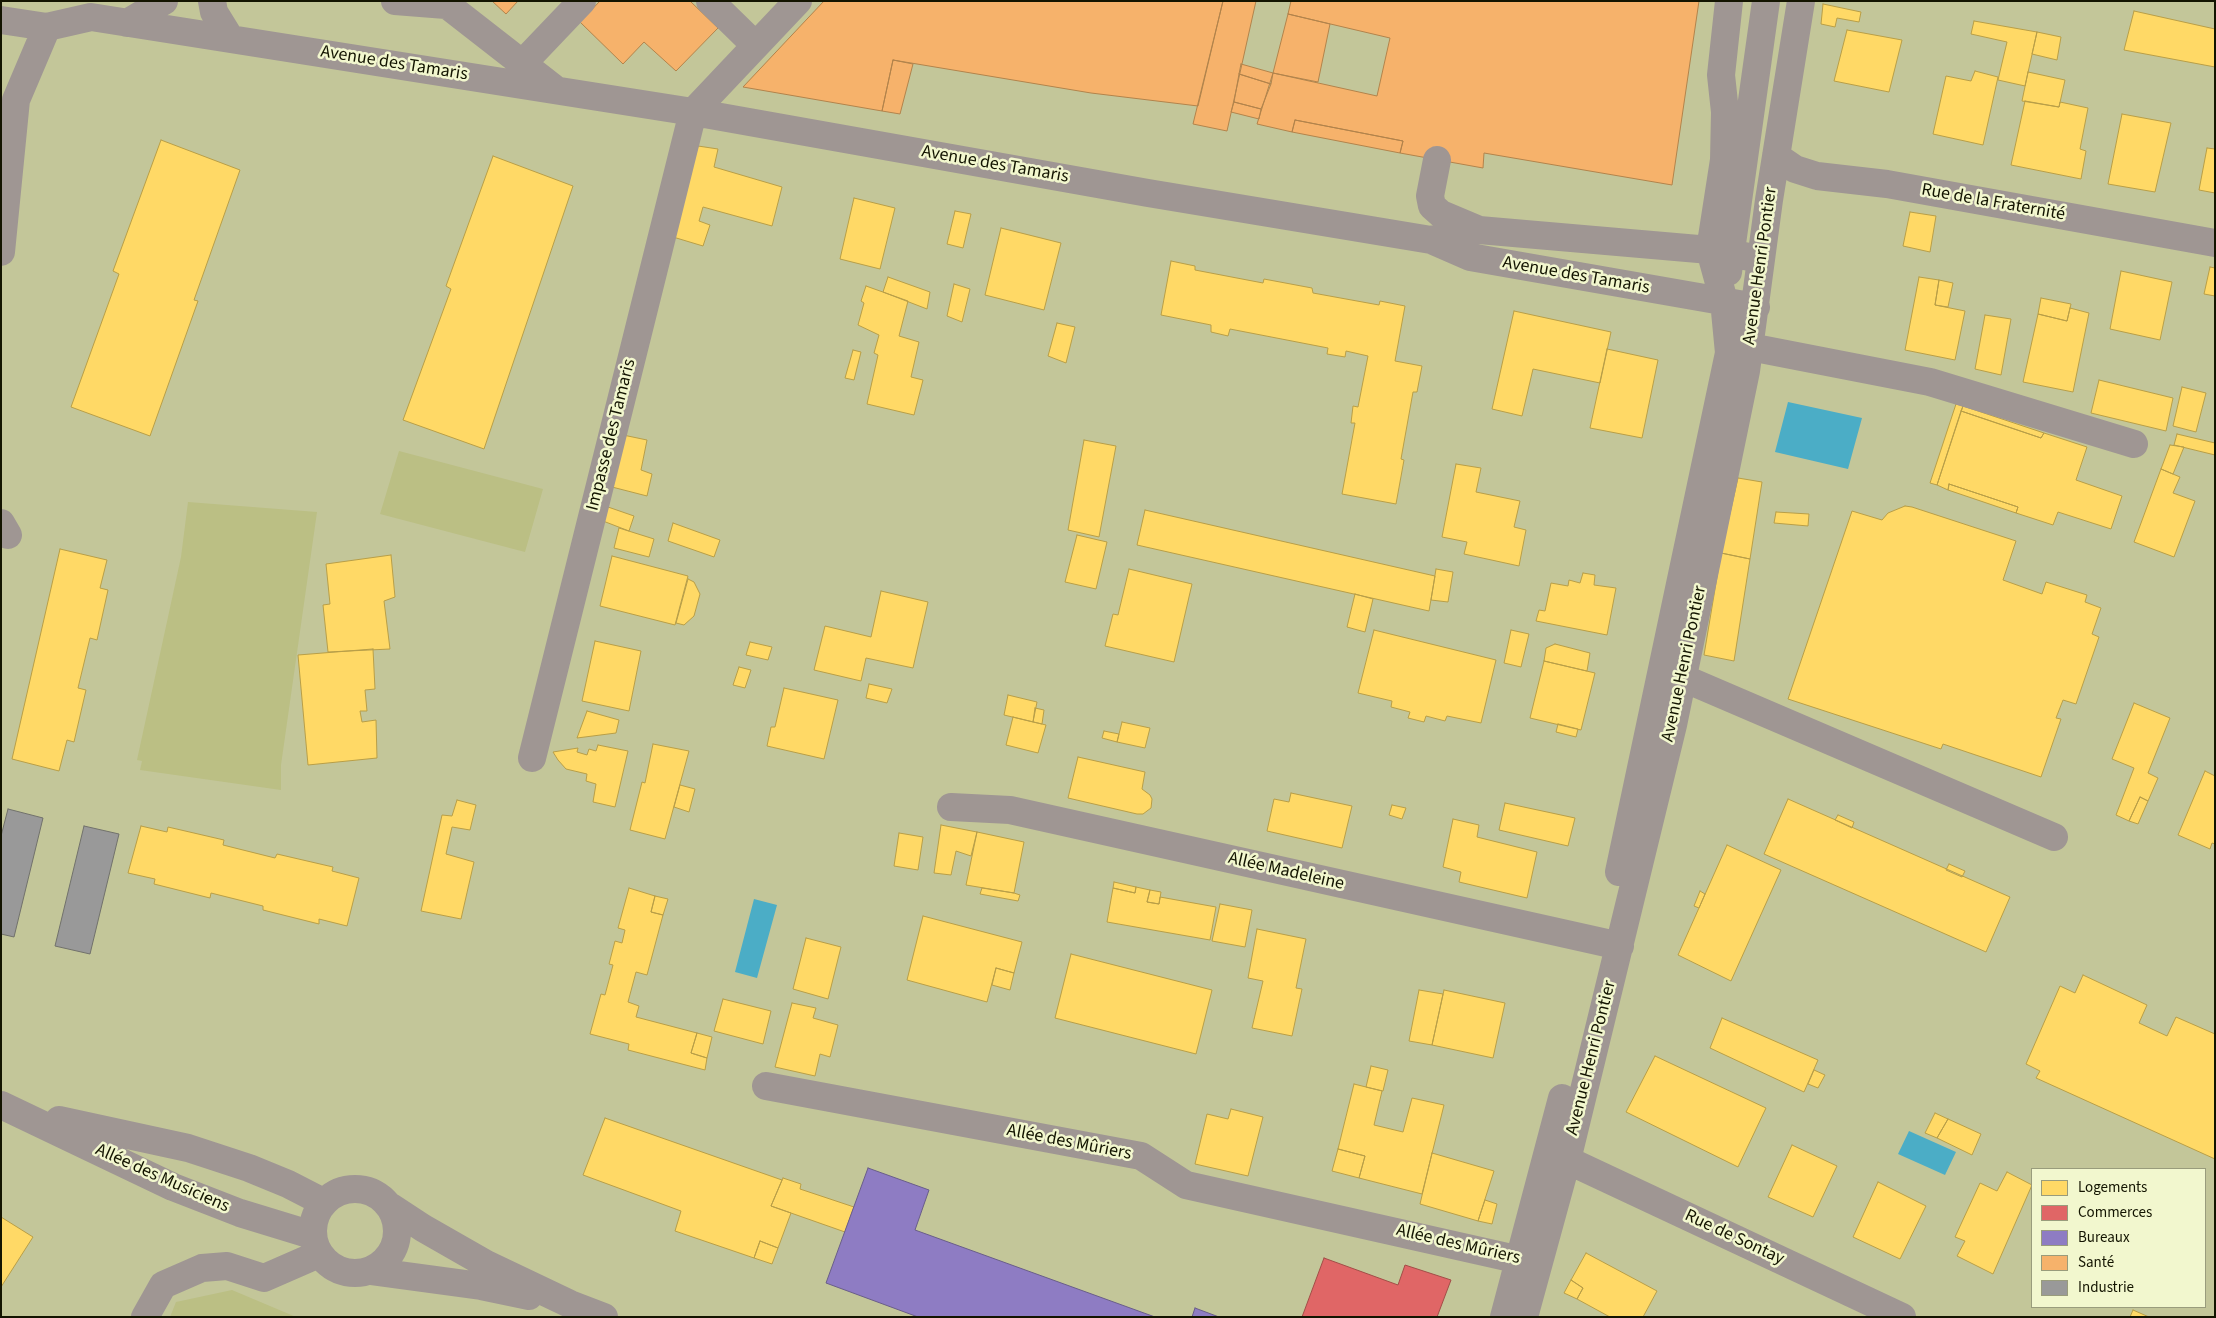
<!DOCTYPE html>
<meta charset="utf-8">
<style>
body{margin:0}
#map{position:relative;width:2216px;height:1318px;overflow:hidden;background:#c3c699;font-family:"Source Sans 3",sans-serif}
canvas{display:block}
.frame{position:absolute;inset:0;border:2px solid #131400;pointer-events:none}
.legend{position:absolute;left:2031px;top:1168px;width:175px;height:140px;box-sizing:border-box;background:#f2f7ce;border:1px solid #999c7c;margin:0;padding:6px 9px;list-style:none;font-size:15px;color:#131400}
.legend li{display:flex;align-items:center;gap:10px;height:25px}
.legend b{width:25px;border:1px solid #999c7c}
</style>
<div id="map">
<canvas width="2216" height="1318"></canvas>
<div class="frame"></div>
<ul class="legend">
<li><b style="height:14px;background:#ffd966"></b>Logements</li>
<li><b style="height:14px;background:#e06666"></b>Commerces</li>
<li><b style="height:14px;background:#8e7cc3"></b>Bureaux</li>
<li><b style="height:14px;background:#f6b26b"></b>Santé</li>
<li><b style="height:14px;background:#999"></b>Industrie</li>
</ul>
</div>
<script>
const ctx = document.querySelector('canvas').getContext('2d');
ctx.lineJoin = 'round';
function fill(path, color) { ctx.fillStyle = color; ctx.fill(path, 'evenodd'); }
const shape = rows => new Path2D(rows.map(r => 'M' + r).join(''));
function strokePath(path, color, width, dash) { ctx.strokeStyle = color; ctx.lineWidth = width; ctx.lineCap = dash ? 'butt' : 'round'; ctx.setLineDash(dash || []); ctx.stroke(path); }
function label(font, color, halo, rows, align = 'center') {
  ctx.font = font + ' "Source Sans 3",sans-serif'; ctx.lineWidth = 5; ctx.setLineDash([]); ctx.textBaseline = 'middle'; ctx.strokeStyle = halo; ctx.fillStyle = color; for (const [text, x, y, turn = 0] of rows) {
    ctx.save(); ctx.translate(x, y); ctx.rotate((+turn || 0) * Math.PI / 180); ctx.textAlign = isNaN(turn) ? turn : align; if (halo) ctx.strokeText(text, 0, 0); ctx.fillText(text, 0, 0); ctx.restore();
  }
}
const green = shape([
 [399,451,543,489,525,552,380,514],
 [188,502,317,512,281,765,281,790,140,770,142,761,137,760,181,557],
 [232,1290,296,1317,170,1317,176,1302]
]);
const water = shape([
 [1788,402,1862,418,1848,469,1775,452],
 [754,899,777,905,757,978,735,972],
 [1909,1131,1956,1152,1945,1175,1898,1154]
]);
const homes = shape([
 [1823,4,1861,12,1859,22,1837,18,1835,27,1821,24,1823,4],
 [2134,11,2215,29,2215,67,2124,50,2134,11],
 [1974,21,2037,32,2025,86,1998,80,2007,42,1971,34,1974,21],
 [1847,30,1902,40,1889,92,1834,81,1847,30],
 [2037,32,2061,37,2057,60,2032,54,2037,32],
 [1975,71,1998,77,1983,145,1933,134,1946,76,1971,81,1975,71],
 [2028,72,2065,80,2059,107,2022,101,2028,72],
 [2025,101,2059,107,2060,102,2088,108,2080,149,2086,151,2081,179,2011,165,2025,101],
 [2122,114,2171,123,2155,192,2108,184,2122,114],
 [161,140,240,170,194,300,198,301,150,436,71,407,119,274,113,271,161,140],
 [698,146,718,149,714,167,782,187,772,226,703,207,699,221,710,225,703,246,673,237,698,146],
 [2207,148,2215,149,2215,193,2199,190,2207,148],
 [493,156,573,186,484,449,403,420,451,289,446,286,493,156],
 [854,198,895,208,880,269,840,259,854,198],
 [955,211,971,214,963,248,947,244,955,211],
 [1910,212,1936,216,1930,252,1903,246,1910,212],
 [1001,228,1061,243,1044,310,985,295,1001,228],
 [1171,261,1195,266,1195,270,1263,283,1264,279,1312,288,1313,293,1379,305,1380,301,1405,306,1395,361,1422,366,1417,392,1413,392,1401,459,1404,460,1396,504,1342,494,1355,423,1351,423,1353,406,1358,407,1368,356,1346,351,1345,357,1327,354,1328,348,1230,329,1228,336,1211,332,1211,325,1161,315,1171,261],
 [2210,267,2215,268,2215,296,2204,294,2210,267],
 [2121,271,2172,282,2160,340,2110,329,2121,271],
 [888,277,930,292,927,309,883,292,888,277],
 [1919,277,1939,280,1935,305,1965,311,1955,360,1905,350,1919,277],
 [1939,280,1953,283,1948,307,1935,305,1939,280],
 [954,284,970,289,962,322,947,316,954,284],
 [866,286,908,301,899,336,919,342,911,377,923,380,914,415,867,404,878,355,874,353,879,335,858,325,864,303,861,301,866,286],
 [2041,298,2071,304,2067,321,2038,314,2041,298],
 [2070,308,2089,313,2073,392,2023,382,2038,314,2067,321,2070,308],
 [1514,311,1611,332,1600,383,1533,369,1522,416,1492,409,1514,311],
 [1985,315,2011,319,2001,375,1975,369,1985,315],
 [1057,323,1075,327,1066,363,1048,356,1057,323],
 [1607,349,1658,360,1642,438,1590,428,1607,349],
 [853,350,861,352,854,380,845,378,853,350],
 [2099,380,2173,398,2166,431,2091,413,2099,380],
 [2182,387,2206,393,2196,432,2173,426,2182,387],
 [1956,404,1963,406,1937,485,1930,483,1956,404],
 [1963,406,2044,433,2041,438,1961,411,1963,406],
 [1961,411,2041,438,2044,433,2087,447,2076,480,2122,496,2111,529,2058,512,2053,525,2016,513,2018,507,1949,484,1948,490,1937,485,1961,411],
 [2177,434,2215,443,2215,455,2174,445,2177,434],
 [623,435,647,440,641,470,652,474,647,496,612,487,623,435],
 [1084,440,1116,446,1099,537,1068,530,1084,440],
 [2170,445,2184,447,2173,474,2161,469,2170,445],
 [1456,464,1481,468,1476,492,1520,501,1514,527,1526,530,1519,566,1464,554,1467,542,1442,537,1456,464],
 [2161,469,2180,477,2173,493,2195,501,2174,557,2134,542,2161,469],
 [1738,478,1762,482,1750,559,1721,553,1738,478],
 [1949,484,2018,507,2016,513,1948,490,1949,484],
 [1905,506,1912,507,2016,541,2003,580,2042,594,2046,582,2087,595,2085,602,2101,608,2092,634,2099,637,2076,704,2063,700,2056,718,2061,719,2041,777,1943,744,1941,749,1788,699,1852,511,1882,520,1888,513,1905,506],
 [608,507,634,516,629,531,603,521,608,507],
 [1145,510,1435,576,1429,611,1137,545,1145,510],
 [1776,512,1809,514,1808,526,1774,523,1776,512],
 [673,523,720,540,714,557,668,541,673,523],
 [619,528,654,539,649,557,614,548,619,528],
 [1077,535,1107,542,1096,589,1065,582,1077,535],
 [60,549,107,560,100,588,108,590,97,640,90,638,78,688,86,690,74,742,67,740,59,771,12,759,60,549],
 [1721,553,1750,559,1734,661,1704,655,1721,553],
 [391,555,395,597,384,601,390,649,328,652,323,605,330,604,326,564,391,555],
 [612,556,688,576,675,625,600,606,612,556],
 [1129,569,1192,584,1174,662,1105,646,1113,614,1118,615,1129,569],
 [1436,569,1453,572,1448,602,1431,600,1436,569],
 [1583,573,1595,575,1594,585,1616,588,1607,635,1536,621,1539,610,1545,611,1551,583,1568,586,1569,580,1580,583,1583,573],
 [688,579,694,582,700,594,694,616,684,625,676,623,688,579],
 [881,591,928,602,913,668,866,658,861,681,814,670,825,626,871,637,881,591],
 [1355,594,1373,599,1365,632,1347,627,1355,594],
 [1374,630,1496,660,1481,723,1447,716,1445,721,1426,716,1424,722,1408,718,1410,712,1391,707,1392,701,1358,693,1374,630],
 [1511,630,1529,634,1521,667,1504,663,1511,630],
 [595,641,641,651,629,711,582,701,595,641],
 [750,642,772,647,768,660,746,655,750,642],
 [1555,644,1590,653,1587,671,1544,661,1546,648,1555,644],
 [373,649,375,689,365,690,367,711,360,711,362,722,376,720,377,758,308,765,298,655,373,649],
 [1544,661,1595,673,1581,730,1530,718,1544,661],
 [739,667,751,670,745,688,733,685,739,667],
 [869,684,892,689,887,703,866,698,869,684],
 [784,688,838,700,824,759,767,746,771,727,775,727,784,688],
 [1008,695,1037,702,1033,722,1004,715,1008,695],
 [2134,703,2170,718,2148,773,2158,778,2148,801,2140,797,2129,821,2116,815,2134,768,2112,759,2134,703],
 [1035,708,1044,710,1042,724,1033,722,1035,708],
 [587,711,619,720,616,733,577,738,587,711],
 [1013,717,1046,725,1038,753,1006,745,1013,717],
 [1122,722,1150,728,1145,748,1117,742,1122,722],
 [1558,724,1578,729,1576,737,1556,732,1558,724],
 [1104,731,1119,734,1117,742,1102,738,1104,731],
 [653,744,689,751,665,839,630,830,642,782,645,783,653,744],
 [598,745,628,751,615,807,593,802,596,784,586,781,587,774,566,769,558,760,553,752,578,748,577,752,587,755,589,749,596,751,598,745],
 [1078,757,1145,772,1142,789,1150,795,1152,799,1151,808,1143,814,1137,814,1068,798,1078,757],
 [2205,771,2215,776,2215,844,2212,843,2210,849,2178,835,2205,771],
 [680,785,695,789,689,812,674,807,680,785],
 [1291,793,1352,806,1342,848,1267,831,1274,799,1289,802,1291,793],
 [2140,797,2148,801,2138,824,2129,821,2140,797],
 [1788,799,2010,897,1986,952,1764,854,1788,799],
 [457,800,476,805,470,830,452,827,446,854,474,862,461,919,421,911,442,815,452,816,457,800],
 [1505,803,1575,818,1568,846,1499,830,1505,803],
 [1392,805,1406,808,1402,819,1389,815,1392,805],
 [1838,815,1854,822,1852,828,1835,820,1838,815],
 [1453,819,1479,825,1477,837,1537,852,1527,898,1459,882,1461,872,1443,867,1453,819],
 [941,825,977,832,971,856,956,851,951,875,934,873,941,825],
 [141,826,167,832,168,827,224,840,223,845,275,858,277,854,333,867,332,871,359,878,347,926,319,919,319,924,263,910,263,906,211,893,210,898,154,884,155,879,128,873,141,826],
 [977,832,1024,842,1014,893,966,885,977,832],
 [899,833,923,837,918,870,894,866,899,833],
 [1727,845,1781,870,1731,981,1678,955,1727,845],
 [1949,864,1965,871,1962,877,1946,870,1949,864],
 [1114,882,1136,887,1135,893,1113,888,1114,882],
 [1136,887,1150,890,1147,902,1159,904,1160,897,1216,907,1210,940,1107,922,1113,888,1135,893,1136,887],
 [629,888,655,896,651,912,663,915,647,975,636,972,628,1002,639,1006,636,1017,697,1033,691,1053,707,1058,705,1070,628,1050,629,1044,590,1034,601,994,605,995,613,965,609,964,615,941,622,943,625,930,618,928,629,888],
 [982,888,1014,893,1020,895,1018,901,980,894,982,888],
 [1150,890,1161,892,1159,904,1147,902,1150,890],
 [1700,891,1705,894,1699,908,1694,906,1700,891],
 [655,896,668,899,663,915,651,912,655,896],
 [1220,904,1252,910,1245,947,1212,941,1220,904],
 [923,916,1022,942,1014,973,996,968,987,1002,907,980,923,916],
 [1257,929,1306,939,1296,988,1302,989,1292,1036,1252,1028,1263,981,1248,978,1257,929],
 [806,938,841,947,828,999,793,989,806,938],
 [1071,954,1212,990,1196,1054,1055,1018,1071,954],
 [996,968,1014,973,1010,990,992,985,996,968],
 [2083,975,2147,1005,2139,1023,2167,1036,2176,1017,2215,1034,2215,1159,2036,1078,2040,1071,2026,1064,2060,986,2075,993,2083,975],
 [1419,990,1443,994,1432,1045,1409,1041,1419,990],
 [1444,990,1505,1003,1493,1058,1432,1045,1444,990],
 [723,999,771,1011,763,1044,714,1031,723,999],
 [792,1003,816,1008,813,1018,838,1025,830,1057,820,1054,815,1076,775,1067,792,1003],
 [1722,1018,1818,1060,1804,1092,1710,1048,1722,1018],
 [697,1033,712,1037,707,1058,691,1053,697,1033],
 [1655,1056,1766,1108,1738,1167,1626,1112,1655,1056],
 [1371,1066,1388,1070,1383,1091,1366,1087,1371,1066],
 [1814,1070,1825,1075,1818,1088,1808,1084,1814,1070],
 [1354,1084,1382,1091,1374,1125,1403,1132,1412,1098,1444,1105,1422,1194,1359,1178,1365,1156,1338,1149,1354,1084],
 [1231,1109,1263,1117,1248,1176,1195,1164,1207,1114,1228,1119,1231,1109],
 [1935,1113,1948,1119,1937,1138,1925,1133,1935,1113],
 [605,1118,782,1180,771,1206,791,1213,778,1248,760,1241,754,1258,675,1231,681,1211,583,1175,605,1118],
 [1948,1119,1981,1134,1972,1155,1937,1138,1948,1119],
 [1792,1145,1837,1166,1813,1217,1768,1197,1792,1145],
 [1338,1149,1365,1156,1359,1178,1332,1171,1338,1149],
 [1432,1153,1494,1171,1478,1221,1420,1204,1432,1153],
 [2007,1172,2032,1185,1993,1274,1957,1256,1965,1241,1955,1237,1980,1183,1997,1191,2007,1172],
 [783,1178,801,1184,800,1189,854,1207,845,1232,771,1206,783,1178],
 [1878,1182,1926,1206,1900,1259,1853,1237,1878,1182],
 [1485,1200,1497,1204,1492,1224,1478,1221,1485,1200],
 [1,1217,33,1237,1,1287,1,1217],
 [760,1241,778,1248,772,1264,754,1258,760,1241],
 [1586,1253,1657,1291,1643,1317,1610,1317,1577,1299,1583,1288,1571,1280,1586,1253],
 [1571,1280,1583,1288,1577,1299,1564,1293,1571,1280],
 [2133,1310,2149,1317,2130,1317,2133,1310]
]);
const shops = shape([
 [1324,1258,1398,1285,1405,1265,1451,1280,1437,1317,1302,1317,1324,1258]
]);
const offices = shape([
 [868,1168,929,1190,915,1230,1155,1317,918,1317,826,1283,868,1168],
 [1195,1308,1219,1317,1192,1317,1195,1308]
]);
const health = shape([
 [492,1,518,1,506,14,492,1],
 [600,1,690,1,718,28,676,71,644,42,623,64,580,22,600,1],
 [824,1,1223,1,1198,106,1091,93,893,60,882,111,743,87,824,1],
 [1223,1,1256,1,1227,131,1193,124,1223,1],
 [1291,1,1699,1,1672,185,1484,153,1483,168,1400,153,1403,141,1295,120,1292,132,1257,124,1273,73,1377,96,1390,38,1288,14,1291,1],
 [1288,14,1330,24,1318,82,1273,73,1288,14],
 [893,60,913,64,900,114,882,111,893,60],
 [1241,64,1273,73,1271,84,1239,74,1241,64],
 [1239,74,1271,84,1261,109,1234,102,1239,74],
 [1234,102,1261,109,1259,119,1231,112,1234,102],
 [1295,120,1403,141,1400,153,1292,132,1295,120]
]);
const industry = shape([
 [8,809,43,818,14,937,1,934,1,836,8,809],
 [84,826,119,834,90,954,55,946,84,826]
]);
const minor = shape([
 [212,1,214,12,230,38],
 [395,1,446,5],
 [442,1,555,89],
 [710,1,755,45],
 [1,20,47,27],
 [127,23,164,1],
 [522,64,582,1],
 [1776,156,1795,169,1817,176,1887,184,2215,243],
 [1437,160,1430,196,1432,206,1441,214,1479,230],
 [1431,240,1479,230,1710,250,1761,259],
 [1,252,16,100,47,27,91,17,693,112,1148,193,1431,240,1470,257,1756,307],
 [1728,272,1766,1],
 [1750,347,1930,382,2134,444],
 [1,523,8,535],
 [1683,678,2054,837],
 [532,758,693,112,798,1],
 [951,807,1010,810,1620,946],
 [1619,872,1729,353,1724,301,1710,250,1724,160,1725,112,1721,75,1729,1],
 [766,1086,1141,1156,1186,1185,1538,1264],
 [1,1105,173,1187,240,1213,312,1235],
 [59,1120,188,1148,249,1168,288,1184,323,1202],
 [1567,1160,1902,1317],
 '313 1231a42 42 0 1 1 84 0a42 42 0 1 1-84 0Z',
 [391,1207,423,1228,486,1264,570,1304,604,1317],
 [370,1271,481,1286,529,1296],
 [145,1317,163,1285,202,1268,227,1266,264,1278,319,1254],
 [1504,1317,1562,1098],
 [1524,1317,1567,1160,1673,725,1746,371,1769,200,1801,1]
]);
const streetNames = [
 ["Avenue des Tamaris",394,64,9],
 ["Avenue des Tamaris",995,165,10],
 ["Rue de la Fraternité",1993,203,10],
 ["Avenue Henri Pontier",1761,266,-82],
 ["Avenue des Tamaris",1576,276,10],
 ["Impasse des Tamaris",612,435,-76],
 ["Avenue Henri Pontier",1685,664,-78],
 ["Allée Madeleine",1286,872,13],
 ["Avenue Henri Pontier",1592,1058,-76],
 ["Allée des Mûriers",1069,1143,11],
 ["Allée des Musiciens",162,1179,24],
 ["Rue de Sontay",1734,1238,25],
 ["Allée des Mûriers",1458,1245,13]
];
fill(green, '#bbbf84');
fill(water, '#4badc6');
fill(homes, '#ffd966');
strokePath(homes, '#b89e47', 1);
fill(shops, '#e06666');
strokePath(shops, '#a24d47', 1);
fill(offices, '#8e7cc3');
strokePath(offices, '#695d88', 1);
fill(health, '#f6b26b');
strokePath(health, '#b2834b', 1);
fill(industry, '#999');
strokePath(industry, '#71716b', 1);
strokePath(minor, '#9f9693', 28);
label('18px', '#131400', '#f2f7ce', streetNames);
</script>
